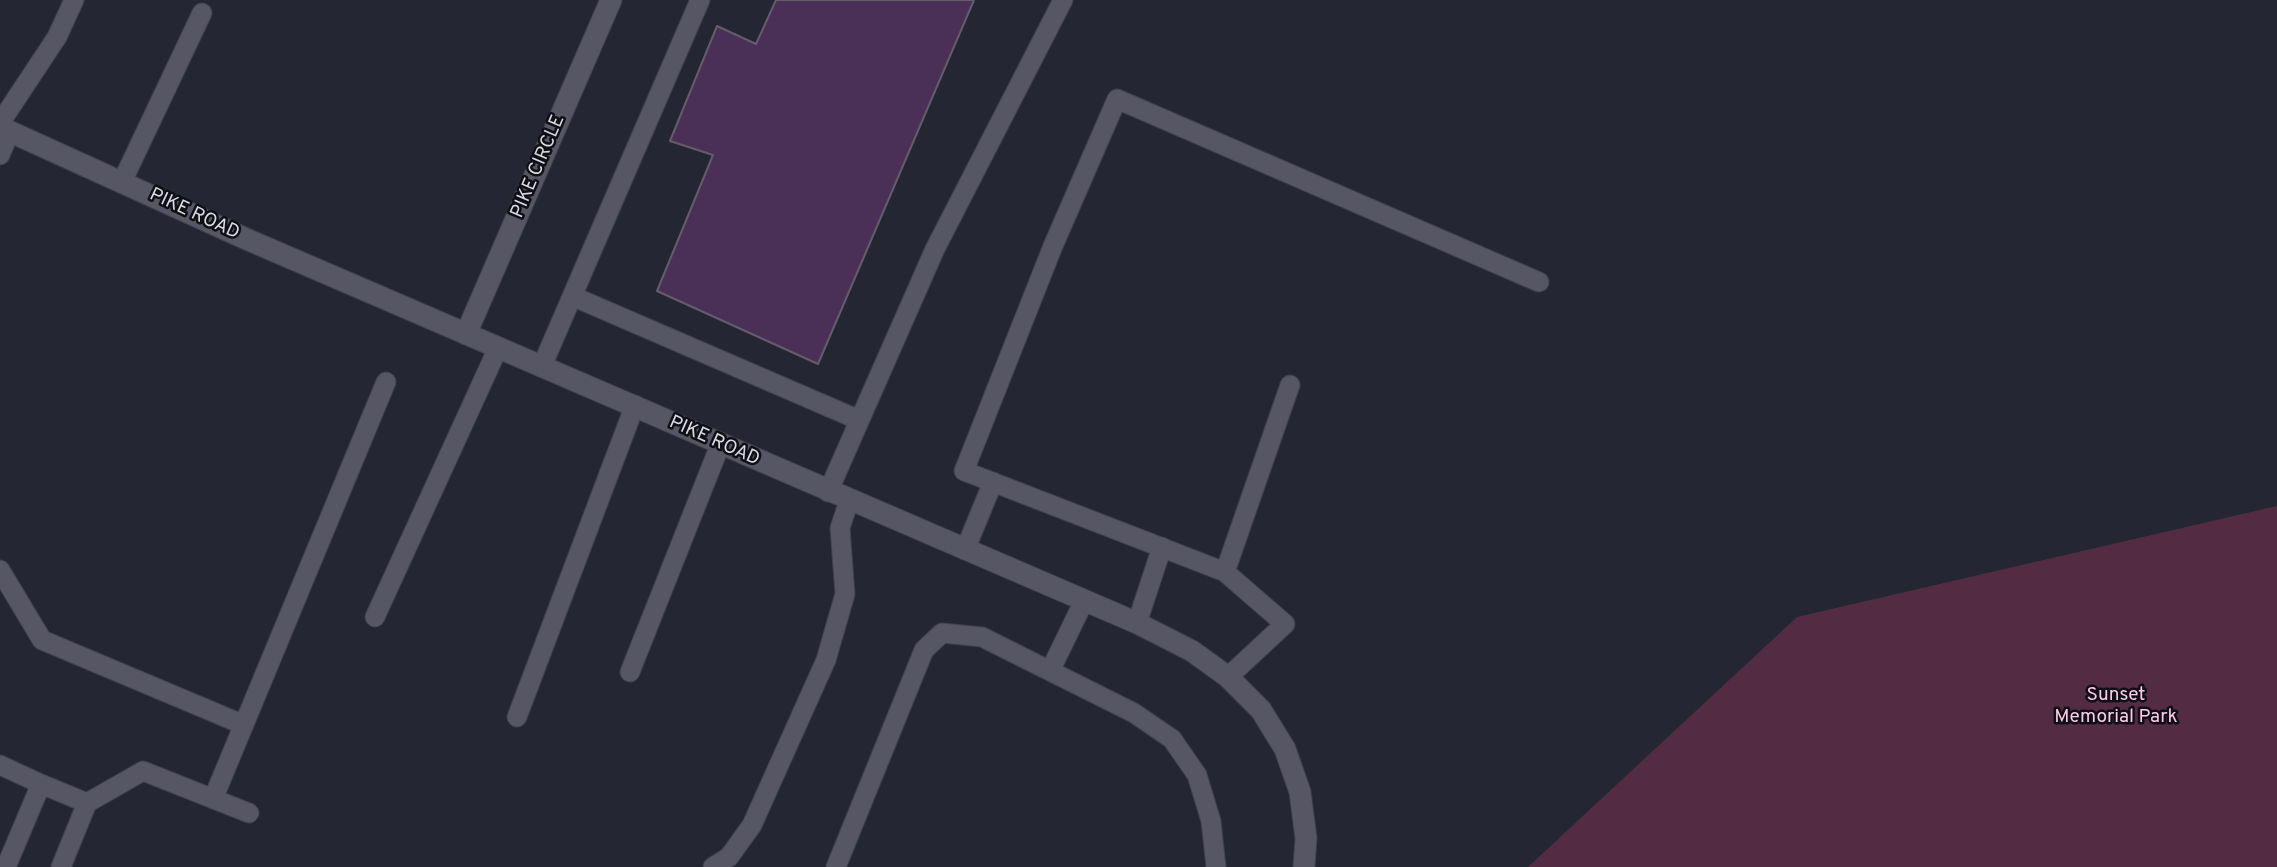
<!DOCTYPE html>
<style>
body{margin:0}
canvas{display:block;background:#252633}
</style>
<canvas width="2277" height="867"></canvas>
<script>
const ctx = document.querySelector('canvas').getContext('2d');
ctx.lineJoin = 'round';
function fill(path, color) { ctx.fillStyle = color; ctx.fill(path, 'evenodd'); }
const shape = rows => new Path2D(rows.map(r => 'M' + r).join(''));
function strokePath(path, color, width, dash) { ctx.strokeStyle = color; ctx.lineWidth = width; ctx.lineCap = dash ? 'butt' : 'round'; ctx.setLineDash(dash || []); ctx.stroke(path); }
function label(font, color, halo, rows, align = 'center') {
  ctx.font = font + ' Overpass,sans-serif'; ctx.lineWidth = 5; ctx.setLineDash([]); ctx.textBaseline = 'middle'; ctx.strokeStyle = halo; ctx.fillStyle = color; for (const [text, x, y, turn = 0] of rows) {
    ctx.save(); ctx.translate(x, y); ctx.rotate((+turn || 0) * Math.PI / 180); ctx.textAlign = isNaN(turn) ? turn : align; if (halo) ctx.strokeText(text, 0, 0); ctx.fillText(text, 0, 0); ctx.restore();
  }
}
const green = shape([
 [2277,506,2277,867,1528,867,1797,617]
]);
const building = shape([
 [776,0,974,0,818,364,657,291,713,155,670,141,717,26,756,44,776,0]
]);
const service = shape([
 [0,123,57,37,74,0],
 [0,155,10,131],
 [122,182,202,13],
 [572,296,859,420],
 [542,366,700,0],
 [828,492,935,249,1063,0],
 [965,550,993,482],
 [0,570,42,640,244,725],
 [1225,572,1290,385],
 [375,617,498,348],
 [1137,623,1162,547],
 [1050,671,1084,601],
 [630,672,720,445],
 [1228,677,1285,624,1225,572,964,471,1053,246,1117,99,1539,282],
 [517,717,635,405],
 [0,765,41,784,6,867],
 [41,784,87,803,61,867],
 [213,799,386,382],
 [87,803,143,771,249,813],
 [713,867,729,857,752,825,826,660,845,594,840,528,849,501],
 [836,867,924,650,942,633,982,637,1134,713,1172,739,1197,775,1211,821,1216,867]
]);
const minor = shape([
 [0,127,244,238,1137,623,1192,651,1228,677,1261,710,1285,749,1300,792,1306,838,1304,867],
 [466,334,611,0]
]);
const streetNames = [
 ["PIKE CIRCLE",539,167,-67],
 ["PIKE ROAD",194,215,25],
 ["PIKE ROAD",714,442,24]
];
const parkNames = [
 ["Sunset",2116,696],
 ["Memorial Park",2116,718]
];
fill(green, '#532c43');
fill(building, '#4a3057');
strokePath(building, '#655c6a', 2);
strokePath(service, '#3f404a', 21);
strokePath(minor, '#3f404a', 23);
strokePath(service, '#565665', 19);
strokePath(minor, '#565665', 21);
label('19px', '#dadae3', '#0f0f15', streetNames);
label('19px', '#fbcce5', '#0f0f15', parkNames);
</script>
